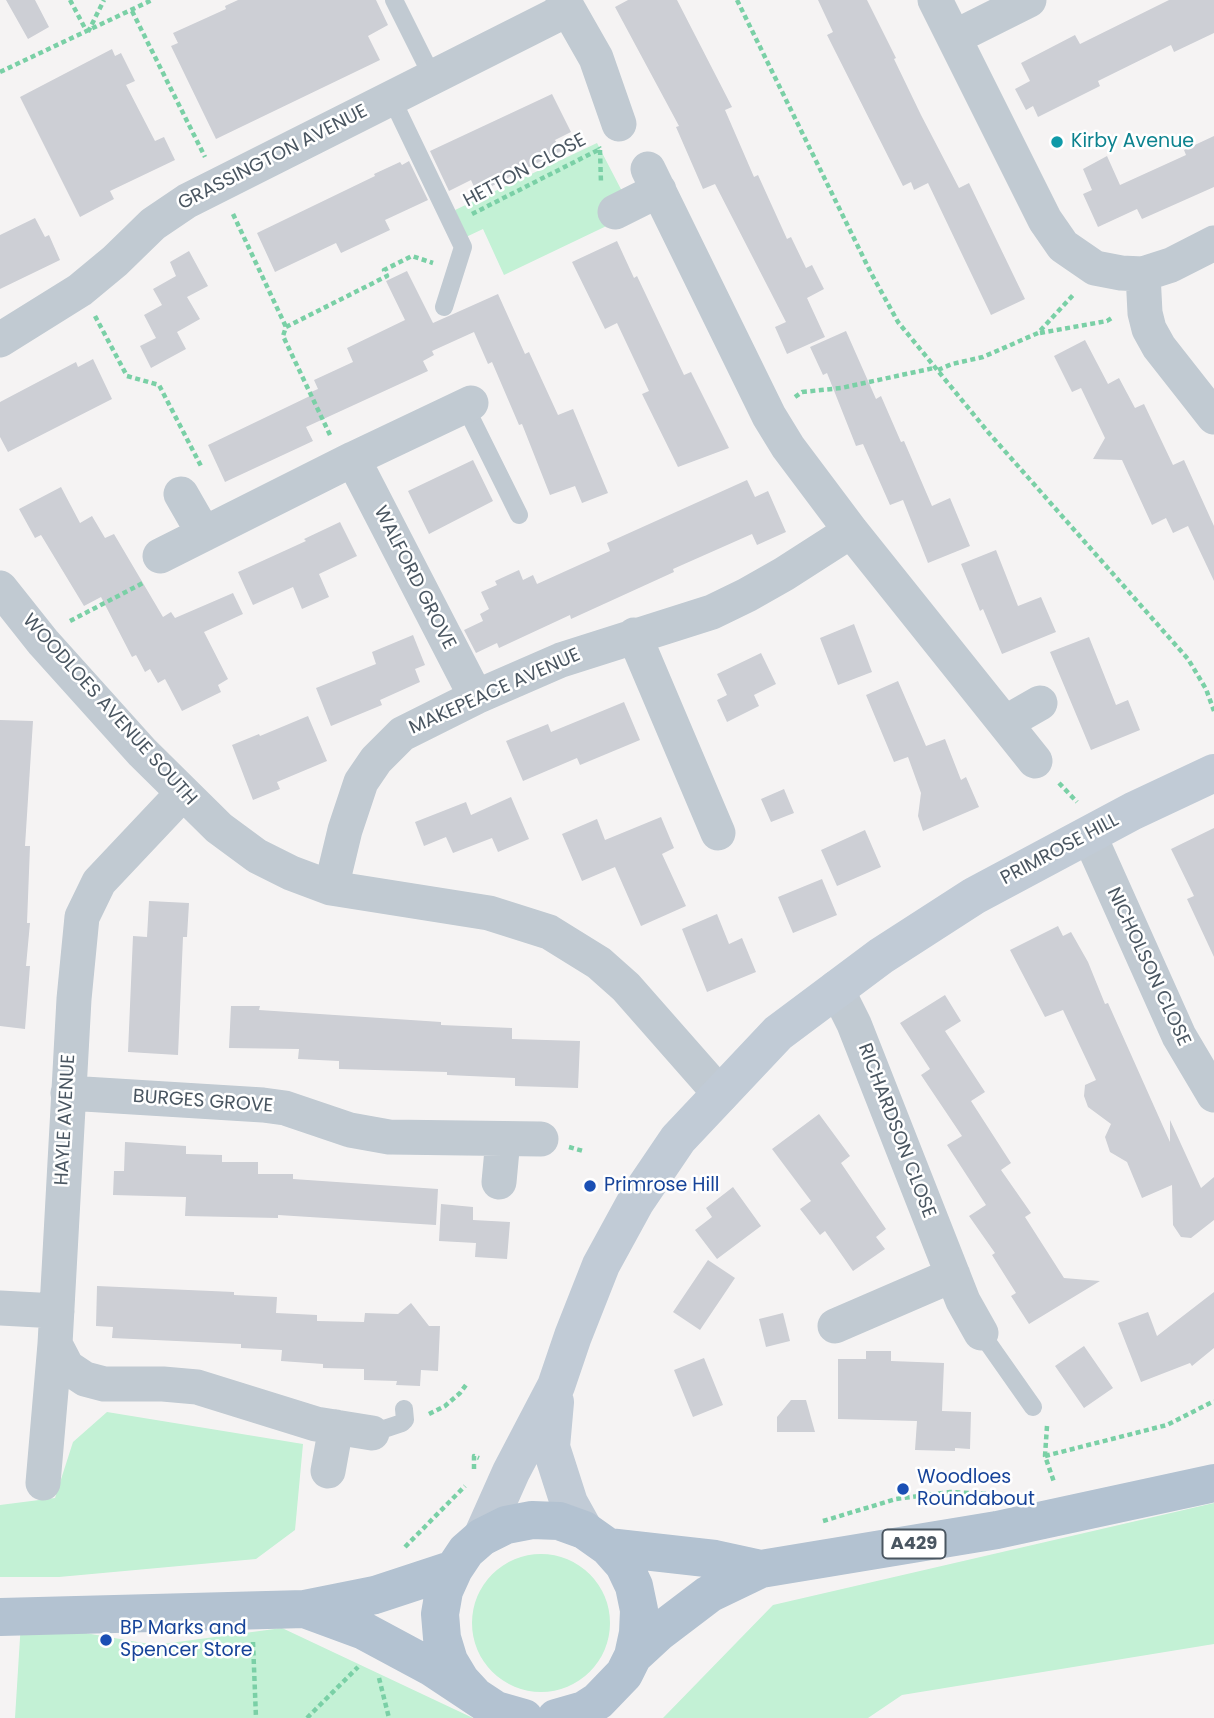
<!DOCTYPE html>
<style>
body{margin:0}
canvas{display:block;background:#f5f3f3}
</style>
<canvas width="1214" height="1718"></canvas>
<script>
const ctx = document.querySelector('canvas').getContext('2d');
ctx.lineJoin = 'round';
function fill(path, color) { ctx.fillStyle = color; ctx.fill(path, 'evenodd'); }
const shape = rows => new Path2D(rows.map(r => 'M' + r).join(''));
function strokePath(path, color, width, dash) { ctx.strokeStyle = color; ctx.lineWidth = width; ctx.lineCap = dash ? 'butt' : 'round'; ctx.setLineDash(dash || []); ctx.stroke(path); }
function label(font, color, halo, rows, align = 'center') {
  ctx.font = font + ' Poppins,sans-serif'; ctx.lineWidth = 5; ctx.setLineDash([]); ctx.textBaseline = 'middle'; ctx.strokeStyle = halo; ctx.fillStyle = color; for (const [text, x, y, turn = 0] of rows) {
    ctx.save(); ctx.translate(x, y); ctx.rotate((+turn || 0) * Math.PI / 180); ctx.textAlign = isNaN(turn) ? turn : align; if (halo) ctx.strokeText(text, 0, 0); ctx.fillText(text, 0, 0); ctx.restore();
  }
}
const green = shape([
 [597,143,625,197,619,220,504,275,483,229,466,237,455,210],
 [107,1412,303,1444,295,1530,256,1559,59,1577,0,1577,0,1505,55,1498,73,1442],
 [1214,1503,1214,1644,902,1695,868,1718,663,1718,773,1605],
 '472 1623a69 69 0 1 1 138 0a69 69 0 1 1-138 0Z',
 [21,1622,155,1645,282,1628,473,1718,15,1718]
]);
const building = shape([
 [6,0,35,0,49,27,28,39],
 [238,0,376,0,388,25,368,36,380,60,216,139,171,46,178,43,173,33,226,9,225,6],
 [628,0,677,0,732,107,725,110,754,177,758,175,787,239,791,237,806,268,812,265,824,289,807,298,825,337,787,354,775,327,786,322,715,184,703,189,676,127,679,126,615,7],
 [818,0,867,0,896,58,894,59,921,115,959,188,969,183,1025,299,991,315,928,183,914,190,911,182,903,186,827,35,833,32],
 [1169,0,1214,0,1214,33,1174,52,1171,45,1098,81,1100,86,1038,117,1033,106,1026,110,1015,89,1030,81,1021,63,1075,35,1080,44],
 [112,49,115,56,121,53,135,81,126,85,155,141,164,137,175,160,110,191,114,199,80,217,20,97],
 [552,94,571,132,555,140,561,151,492,186,490,182,475,189,471,180,449,191,430,151],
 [1214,136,1214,187,1142,219,1137,209,1098,227,1083,194,1092,190,1083,169,1107,156,1120,185,1186,155,1184,150],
 [409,161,428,200,385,220,390,230,341,253,336,243,275,272,257,233,375,176,374,174,400,162,402,165],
 [35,218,45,237,49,235,60,260,0,289,0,235],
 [617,241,634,278,637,276,684,375,691,372,729,448,678,467,642,394,649,391,617,323,605,329,572,262],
 [189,251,208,286,187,297,200,319,177,332,186,349,151,368,140,346,156,338,144,315,162,305,153,289,176,276,170,262],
 [407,271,433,323,498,294,525,354,529,352,558,415,573,409,608,493,582,503,575,486,550,495,522,424,519,425,492,362,488,364,474,332,432,351,434,355,423,361,428,371,306,427,313,441,225,482,208,445,312,395,311,392,318,389,314,380,353,362,347,348,405,320,386,281],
 [846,331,876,399,881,396,901,442,904,441,932,506,950,498,970,546,928,563,903,500,890,505,863,444,856,446,827,373,823,375,810,347],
 [1085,340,1108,384,1119,378,1135,408,1144,404,1173,465,1184,460,1214,526,1214,581,1188,526,1173,533,1166,518,1152,525,1122,460,1093,459,1105,438,1081,388,1072,392,1054,356],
 [93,359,112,399,8,452,0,437,0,402,76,362,78,367],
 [473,460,493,501,429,534,408,491],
 [747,480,755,497,768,491,786,532,757,545,752,534,673,569,674,572,571,619,570,615,499,648,497,643,476,653,464,630,483,621,480,614,489,609,481,592,497,585,495,581,519,570,523,580,533,575,537,584,610,551,607,543],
 [61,487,80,523,92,516,105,538,114,534,163,617,171,612,175,618,233,593,243,614,204,632,228,679,218,685,221,692,182,711,165,679,158,683,150,669,145,672,136,655,132,657,101,597,84,606,41,535,35,538,19,509],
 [340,522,357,556,319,574,329,597,302,609,293,587,253,605,238,572,306,541,304,539],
 [996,550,1018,606,1041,597,1056,632,1002,654,983,609,980,611,961,564],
 [854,624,872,672,838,685,820,638],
 [413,635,425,665,415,669,420,682,380,700,382,705,331,726,316,688,376,664,372,652],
 [1089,637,1116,705,1128,700,1140,730,1091,750,1050,652],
 [761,653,776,684,754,695,759,706,727,722,717,700,727,695,717,674],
 [898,681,926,746,945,739,961,780,966,777,979,807,923,831,918,816,921,793,908,757,894,762,866,695],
 [624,702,640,740,580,765,577,758,523,781,506,741,548,724,551,732],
 [308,716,327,761,277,782,280,789,253,800,232,745,259,734,260,736],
 [0,720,33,721,25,846,30,846,27,923,30,923,26,966,30,966,25,1029,0,1026],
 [784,789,794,813,771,822,761,799],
 [511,797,529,839,498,852,492,838,453,853,446,837,424,846,415,822,466,802,471,815],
 [661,817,674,848,662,854,686,906,641,926,615,867,582,881,562,834,597,819,605,840],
 [1214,828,1214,957,1187,899,1194,896,1171,849],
 [865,830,881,867,837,886,821,850],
 [822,879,837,915,793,933,778,897],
 [149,901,189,903,187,937,183,937,178,1055,128,1052,133,936,147,937],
 [717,914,729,944,742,938,756,972,707,992,682,929],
 [1058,926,1063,936,1071,932,1088,962,1105,1004,1108,1003,1170,1142,1170,1120,1201,1188,1214,1177,1214,1220,1191,1238,1181,1237,1173,1225,1172,1185,1142,1198,1127,1162,1110,1152,1105,1137,1111,1124,1088,1107,1084,1096,1085,1085,1096,1080,1063,1010,1045,1017,1010,950],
 [945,995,961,1021,945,1031,985,1092,971,1101,1011,1163,1001,1170,1031,1213,1025,1217,1064,1278,1100,1281,1029,1324,1011,1296,1016,1293,992,1255,995,1253,969,1216,986,1205,947,1145,962,1136,921,1075,930,1069,900,1023],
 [231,1006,260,1006,259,1010,441,1022,441,1025,512,1028,512,1039,580,1041,578,1088,515,1086,515,1078,447,1075,447,1072,339,1069,339,1061,298,1059,299,1049,229,1048],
 [819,1114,850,1156,841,1163,886,1229,876,1237,885,1249,853,1271,825,1231,820,1235,800,1209,811,1201,772,1149],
 [125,1142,186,1146,186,1154,222,1155,222,1162,258,1162,258,1174,293,1174,293,1179,438,1189,436,1225,278,1215,278,1218,185,1216,186,1197,113,1195,114,1171,124,1171],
 [733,1187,761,1226,717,1259,695,1230,712,1217,706,1208],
 [441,1204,473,1207,473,1220,510,1222,507,1259,475,1257,476,1243,439,1241],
 [708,1260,735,1278,700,1330,673,1312],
 [97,1286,234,1292,234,1295,277,1297,276,1313,317,1315,317,1321,364,1322,365,1313,398,1314,411,1303,429,1326,440,1326,438,1371,421,1370,420,1386,396,1385,397,1381,364,1380,364,1369,323,1368,323,1364,281,1361,282,1350,241,1348,241,1344,112,1338,113,1327,96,1326],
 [1214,1292,1214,1348,1192,1366,1190,1363,1141,1382,1118,1323,1148,1312,1157,1336],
 [783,1313,790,1341,766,1347,759,1319],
 [1084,1346,1113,1388,1084,1408,1055,1366],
 [866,1351,891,1351,891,1361,944,1363,942,1411,971,1412,970,1449,955,1448,955,1451,915,1450,917,1421,838,1419,838,1359,866,1359],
 [704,1358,723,1405,693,1417,674,1370],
 [791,1400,806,1400,815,1432,777,1432,777,1417]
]);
const path = shape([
 [70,0,87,32],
 [737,0,871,273,898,322,988,432,1188,659,1206,689,1214,711],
 [132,11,205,157],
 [88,32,104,0],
 [0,72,152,0],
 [600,150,601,183],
 [233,214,286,327],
 [472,214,600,149,599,147],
 [95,316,127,376,159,385,202,468],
 [1040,333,1107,321,1113,317],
 [938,370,952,364,983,357,1038,333,1075,293],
 [795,397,802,392,841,388,934,368],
 [330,435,283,336,286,327,387,276,384,270,412,256,433,263],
 [70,621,143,583],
 [1059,783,1077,802],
 [569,1147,583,1151],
 [429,1414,445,1406,460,1393,466,1385],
 [1047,1426,1045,1456,1054,1482],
 [1045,1456,1167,1425,1214,1401],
 [474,1469,474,1456,479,1458],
 [823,1521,896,1499,950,1492,993,1494],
 [405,1547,465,1486],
 [253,1642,256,1718],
 [379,1678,389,1718],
 [307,1718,358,1667]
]);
const lane = shape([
 [394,0,432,76],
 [391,97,463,247,444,307],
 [465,406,519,515],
 [981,1333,1033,1407],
 [372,1433,402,1423,405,1420,404,1409]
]);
const street = shape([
 [563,0,596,58,619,124],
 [935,0,1045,220,1063,246,1095,268,1121,273,1143,274,1171,265,1214,243],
 [955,37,1029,0],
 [648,169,769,416,788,447,851,531,1035,761],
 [615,212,659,190],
 [1143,274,1145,313,1149,329,1159,347,1214,417],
 [0,340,80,290,115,261,153,224,187,201,568,9],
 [471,403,353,459,476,697],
 [181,494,204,534],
 [160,556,353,459],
 [0,588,43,642,142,752,219,828,257,856,291,873,331,888,489,913,549,932,599,963,626,987,721,1095],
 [634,635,718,833],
 [1005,723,1040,703],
 [1089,835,1179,1036,1214,1095],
 [331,888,345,830,361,782,376,760,402,734,476,697,561,660,712,612,747,595,784,574,851,531],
 [836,988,854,1024,963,1301,981,1333],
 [68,1093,263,1105,285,1108,350,1130,389,1137,541,1139],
 [499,1182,503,1139],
 [0,1308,57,1311],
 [835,1326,953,1275],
 [55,1344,67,1367,85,1379,104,1384,163,1384,197,1387,316,1424,372,1433],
 [328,1471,336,1427],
 [43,1483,55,1344,74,999,82,917,99,882,182,794]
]);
const secondary = shape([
 [555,1402,551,1447,569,1503,584,1530],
 [482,1537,511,1472,556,1386,573,1336,601,1265,636,1201,678,1139,778,1033,881,956,974,896,1133,811,1214,773]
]);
const primary = shape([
 [608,1547,715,1559,761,1569],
 [307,1610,364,1631,431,1667,496,1710,524,1718],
 [0,1617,305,1609,375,1595,454,1569],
 [633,1656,659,1632,709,1594,761,1569,997,1530,1214,1483],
 [473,1694,461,1681,449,1661,442,1638,440,1614,444,1591,454,1569,466,1551,482,1537,506,1525,532,1520,559,1521,584,1530,608,1547,624,1565,634,1586,639,1610,638,1633,633,1656,624,1674,598,1701,584,1710,556,1718]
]);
const markers = [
 [1057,142,7,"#0f9aa8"],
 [590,1186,7,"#1a4fb4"],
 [903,1489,7,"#1a4fb4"],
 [106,1640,7,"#1a4fb4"]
];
const shields = [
 [914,1544,63]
];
const shieldNames = [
 ["A429",914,1544]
];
const cultureNames = [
 ["Kirby Avenue",1071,142]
];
const streetNames = [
 ["GRASSINGTON AVENUE",273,158,-27],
 ["HETTON CLOSE",525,171,-28],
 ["WALFORD GROVE",414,578,63],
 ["MAKEPEACE AVENUE",495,692,-24],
 ["WOODLOES AVENUE SOUTH",109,710,48],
 ["PRIMROSE HILL",1060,850,-28],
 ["NICHOLSON CLOSE",1148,967,65],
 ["BURGES GROVE",203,1102,4],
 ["HAYLE AVENUE",66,1120,-87],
 ["RICHARDSON CLOSE",896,1131,69]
];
const transitNames = [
 ["Primrose Hill",604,1186],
 ["Woodloes",917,1478],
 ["Roundabout",917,1500],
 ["BP Marks and",120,1629],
 ["Spencer Store",120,1651]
];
fill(green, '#c3f1d5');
fill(building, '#cdcfd5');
strokePath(path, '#7ad0a6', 4.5, [5, 3.5]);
strokePath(lane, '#c1cad2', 18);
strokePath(street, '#c1cad2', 35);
strokePath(secondary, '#c1cbd6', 38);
strokePath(primary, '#b3c2d1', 38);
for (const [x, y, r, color] of markers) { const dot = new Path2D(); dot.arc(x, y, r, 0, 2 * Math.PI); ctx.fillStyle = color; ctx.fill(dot); strokePath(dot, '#fff', 2.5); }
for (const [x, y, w] of shields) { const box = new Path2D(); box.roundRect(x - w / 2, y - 14.5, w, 29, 5); ctx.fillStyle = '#fff'; ctx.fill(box); strokePath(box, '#4a5661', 2); }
label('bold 18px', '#4a5661', null, shieldNames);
label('19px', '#0d838f', '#fff', cultureNames, 'left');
label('19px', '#4a5661', '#fff', streetNames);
label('19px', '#164399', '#fff', transitNames, 'left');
</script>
